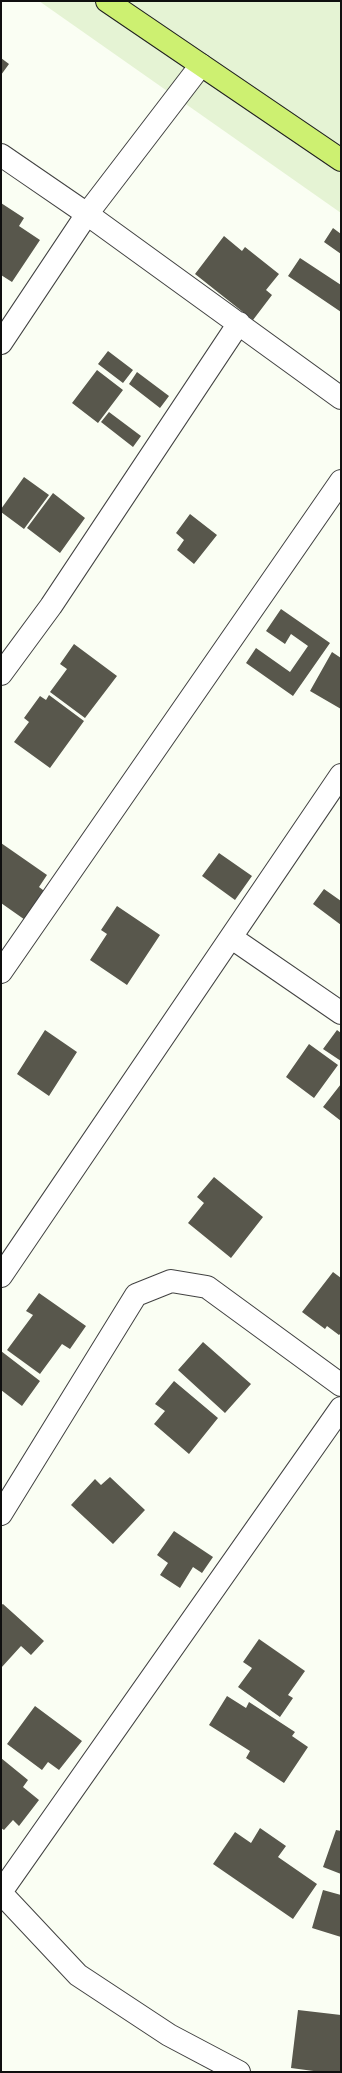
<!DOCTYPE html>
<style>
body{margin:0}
#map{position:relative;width:342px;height:2073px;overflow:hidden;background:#fafef3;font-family:"Libre Baskerville",serif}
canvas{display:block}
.frame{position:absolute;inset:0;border:2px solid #0f0f0f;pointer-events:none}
</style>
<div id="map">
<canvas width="342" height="2073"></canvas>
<div class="frame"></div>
</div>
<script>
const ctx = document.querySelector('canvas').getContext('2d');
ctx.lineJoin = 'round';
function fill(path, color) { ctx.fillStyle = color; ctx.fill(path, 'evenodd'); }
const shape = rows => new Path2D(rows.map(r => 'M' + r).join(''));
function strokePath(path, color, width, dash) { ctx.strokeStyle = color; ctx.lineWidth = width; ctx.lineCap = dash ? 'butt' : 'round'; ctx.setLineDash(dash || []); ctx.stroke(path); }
const farmland = shape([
 [39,1,341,1,341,213]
]);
const building = shape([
 [1,58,9,64,1,75],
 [1,203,24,218,19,226,40,240,12,282,1,275],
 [333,228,341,234,341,254,324,242],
 [224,236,242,251,245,247,279,274,266,290,272,295,253,320,195,274],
 [300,258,341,285,341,312,288,276],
 [108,351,133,370,123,383,98,364],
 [97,370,123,390,98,423,72,403],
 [137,372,169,396,160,408,129,384],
 [109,412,141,436,133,447,101,422],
 [24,477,49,495,24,529,1,512,1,509],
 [53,493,85,518,60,553,27,528],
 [190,514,217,535,194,564,177,550,184,540,176,533],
 [281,609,330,643,293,696,246,663,256,648,290,672,308,646,291,634,285,644,266,631],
 [74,644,117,676,85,718,50,692,67,669,60,664],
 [332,652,341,658,341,709,310,691],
 [49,695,84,721,50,768,14,742,29,722,24,718,40,696,46,700],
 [1,843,47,875,39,887,47,893,28,922,1,903],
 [219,853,252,876,235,900,202,876],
 [324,889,341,901,341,925,313,904],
 [117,906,160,935,127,985,90,960,107,934,101,930],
 [45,1030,77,1052,49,1096,17,1074],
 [337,1030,341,1033,341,1061,323,1049],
 [309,1044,338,1065,314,1098,286,1077],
 [341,1084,341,1121,323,1107],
 [214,1177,263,1217,231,1258,188,1223,204,1203,197,1197],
 [333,1272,341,1278,341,1333,339,1335,327,1326,325,1329,302,1312],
 [39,1293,86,1326,70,1349,62,1344,40,1374,7,1350,33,1315,26,1311],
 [203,1342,251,1384,225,1413,178,1370],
 [1,1351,40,1381,22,1406,1,1390],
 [174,1381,218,1418,189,1454,154,1424,165,1411,155,1404],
 [110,1477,145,1510,113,1544,71,1505,95,1479,101,1485],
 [174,1531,213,1557,202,1573,193,1567,180,1588,160,1575,168,1563,157,1555],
 [3,1604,44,1641,31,1655,21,1646,1,1668,1,1605],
 [259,1639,305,1671,288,1695,293,1698,280,1717,238,1687,252,1668,243,1662],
 [227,1696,246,1708,249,1702,295,1732,292,1736,308,1747,284,1783,246,1758,250,1751,209,1725],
 [35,1706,82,1741,59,1770,48,1762,42,1770,7,1744],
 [1,1758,28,1780,23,1787,39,1800,19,1826,13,1820,4,1830,1,1828],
 [260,1828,286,1846,278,1857,317,1884,293,1919,213,1864,235,1832,251,1843],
 [336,1830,341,1831,341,1874,323,1867],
 [323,1890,341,1895,341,1937,312,1928],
 [298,2010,341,2015,341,2072,321,2072,291,2068]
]);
const street = shape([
 [1,155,87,214,341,398],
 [1,343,87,214,201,65],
 [1,674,51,606,239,323],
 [232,938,341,1013],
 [1,972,341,481],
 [1,1276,341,775],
 [1,1514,136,1295,171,1281,207,1287,341,1385],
 [1,1892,341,1408],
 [1,1893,78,1975,169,2035,239,2072]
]);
const primary = shape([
 [107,1,341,160]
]);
fill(farmland, '#e5f3d4');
fill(building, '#58574c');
strokePath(street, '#424242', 24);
strokePath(primary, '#202020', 24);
strokePath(street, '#fff', 22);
strokePath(primary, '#cdf071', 22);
</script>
